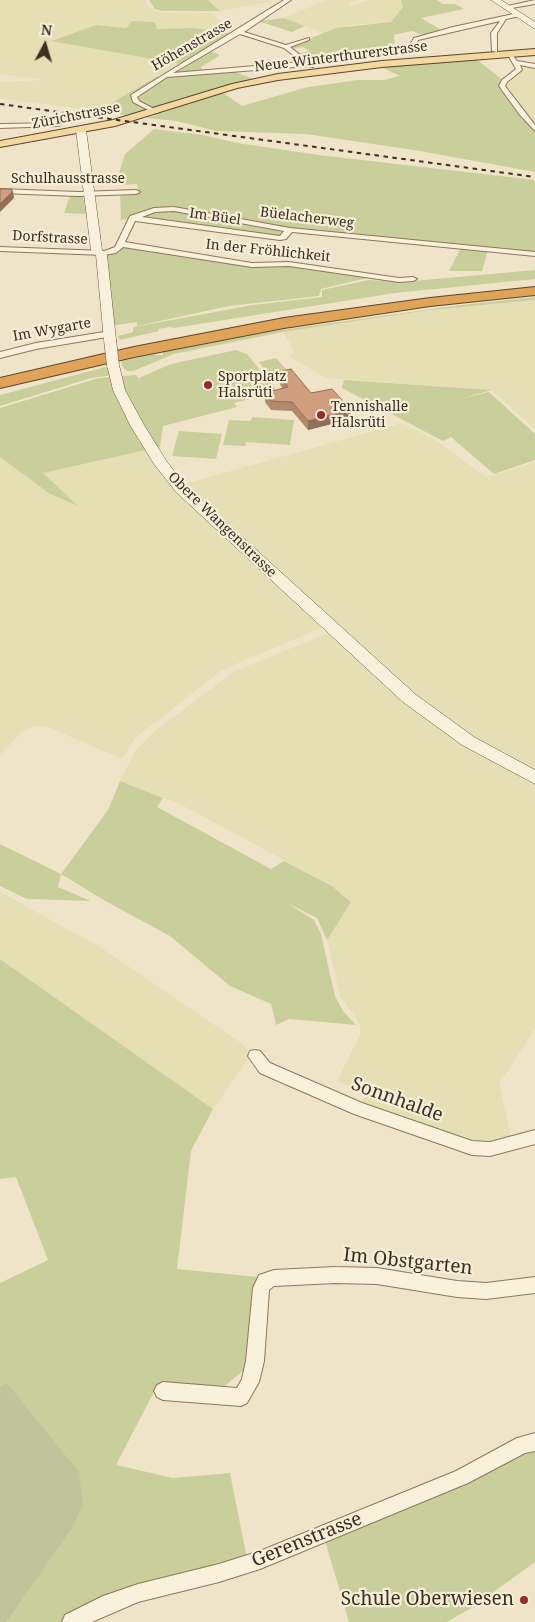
<!DOCTYPE html>
<meta charset="utf-8">
<style>
body{margin:0}
#map{position:relative;width:535px;height:1622px;overflow:hidden;background:#f0e4c8;font-family:"Noto Serif",serif}
canvas{display:block}
.north{position:absolute;left:20px;top:20px;width:50px;height:50px;-webkit-text-stroke:4px #f7eed8;paint-order:stroke;rotate:6deg;font-size:14px;font-weight:700;line-height:20px;text-align:center;color:#3d2e20}
.north::after{content:'';display:block;margin:auto;width:18px;height:22px;background:#3d2e20;clip-path:polygon(50% 0,100% 100%,50% 72%,0 100%)}
</style>
<div id="map">
<canvas width="535" height="1622"></canvas>
<div class="north">N</div>
</div>
<script>
const ctx = document.querySelector('canvas').getContext('2d');
ctx.lineJoin = 'round';
function fill(path, color) { ctx.fillStyle = color; ctx.fill(path, 'evenodd'); }
const shape = rows => new Path2D(rows.map(r => 'M' + r).join(''));
function strokePath(path, color, width, dash) { ctx.strokeStyle = color; ctx.lineWidth = width; ctx.lineCap = dash ? 'butt' : 'round'; ctx.setLineDash(dash || []); ctx.stroke(path); }
function label(font, color, halo, rows, align = 'center') {
  ctx.font = font + ' "Noto Serif",serif'; ctx.lineWidth = 4.5; ctx.setLineDash([]); ctx.textBaseline = 'middle'; ctx.strokeStyle = halo; ctx.fillStyle = color; for (const [text, x, y, turn = 0] of rows) {
    ctx.save(); ctx.translate(x, y); ctx.rotate((+turn || 0) * Math.PI / 180); ctx.textAlign = isNaN(turn) ? turn : align; if (halo) ctx.strokeText(text, 0, 0); ctx.fillText(text, 0, 0); ctx.restore();
  }
}
const farmland = shape([
 [0,0,145,0,149,7,153,10,162,12,210,13,221,21,210,30,157,29,155,22,132,21,126,28,96,25,52,40,181,64,163,75,145,76,163,76,156,77,116,100,101,112,0,98,0,82,44,80,0,74],
 [208,0,280,0,220,11],
 [327,0,357,0,349,2,351,6,368,0,401,0,403,7,391,22,350,25,324,33,284,18],
 [519,64,535,67,535,129,502,85,521,72],
 [535,300,535,429,492,390,325,378,289,356,295,352,283,332,430,310],
 [402,423,434,439,486,477,535,462,535,775,497,755,409,694,181,485],
 [148,450,323,627,222,670,135,738,122,759,50,728,35,726,22,732,0,755,0,457,50,494,76,505,42,473],
 [329,633,409,698,535,778,535,1029,499,1084,511,1136,489,1144,470,1143,361,1104,366,1093,337,1081,361,1033,359,1022,340,996,327,940,351,901,332,886,180,804,120,781,136,750,154,732,235,671],
 [0,892,100,947,244,1045,250,1056,213,1109,0,959]
]);
const green = shape([
 [149,0,208,0,220,11,162,11,155,9],
 [401,0,437,0,443,4,455,4,464,9,421,18,443,31,425,36,412,31,394,35,395,43,392,46,307,60,298,54,309,51,303,47,291,49,289,47,336,28,391,22,403,7],
 [284,18,305,26,292,32,258,21],
 [132,21,155,22,157,29,194,28,234,34,181,64,51,41,96,25,126,28],
 [209,51,218,54,219,56,201,67,205,73,231,70,253,79,149,111,126,115,101,112,116,100,156,77,163,76],
 [475,58,504,81,503,83,535,129,535,172,420,151,306,134,216,131,177,121,146,118,222,92,242,106,308,87,358,80,384,80,400,76,379,66],
 [154,129,203,135,237,143,319,155,535,180,535,254,488,250,482,271,449,271,461,248,290,230,283,237,133,218,121,220,120,192,138,190,137,184,119,185,119,173,125,154],
 [70,195,83,196,86,214,64,213],
 [120,244,252,265,289,264,367,278,321,289,319,296,229,306,137,326,137,322,110,326,106,253],
 [535,270,535,279,395,293,174,328,170,327,158,329,159,331,120,340,118,336,133,332,133,327,253,305,322,297,322,290,368,280,402,282],
 [535,297,535,300,430,310,283,332,174,354,133,371,127,371,122,366,122,361,150,355,163,355,163,352,275,331,453,306],
 [236,350,247,354,278,392,234,403,237,407,163,426,160,447,43,473,78,506,50,494,0,457,0,408,99,378,136,375,143,384,139,378,171,364],
 [276,358,289,372,270,377,259,362],
 [113,365,114,375,91,378,0,406,0,395],
 [344,380,492,390,459,399,489,392,535,434,535,460,494,474,451,437,443,441,342,388],
 [252,417,294,420,290,445,246,442,245,446,223,445,229,420,250,421],
 [179,431,222,434,216,459,172,456],
 [120,781,163,798,157,807,271,869,284,861,332,886,351,902,327,940,317,918,287,903,314,920,321,934,335,996,343,1011,356,1025,289,1019,276,1025,271,1004,230,986,170,936,107,902,61,874,58,887,91,901,27,899,0,886,0,844,61,874,108,810],
 [0,959,213,1109,191,1151,177,1269,258,1277,255,1361,221,1389,158,1384,116,1465,173,1478,230,1473,248,1564,72,1622,7,1622,71,1530,6,1382,0,1386,0,1283,48,1260,16,1177,0,1179],
 [535,1442,535,1562,473,1607,447,1622,349,1622,323,1534]
]);
const cemetery = shape([
 [6,1382,79,1472,83,1504,71,1530,7,1622,0,1622,0,1386]
]);
const street = shape([
 [284,0,291,0,244,32,286,45,309,38,309,40,290,47,313,65,313,67,307,66,167,77,137,97,139,101,158,111,158,113,154,113,133,102,131,95,284,0],
 [240,34,284,48,302,62,173,73,240,34],
 [535,0,535,4,506,9,503,7,535,0],
 [518,13,520,16,506,19,497,33,497,52,492,51,491,33,500,21,418,40,417,42,421,45,421,47,417,47,411,43,414,38,453,27,518,13],
 [507,53,511,53,517,61,535,64,535,68,520,65,522,70,507,82,505,86,535,125,535,131,520,115,499,86,502,80,516,69,507,53],
 [61,123,62,124,59,126,0,128,0,124,61,123],
 [0,189,78,192,136,190,140,192,136,194,78,196,0,193,0,189],
 [174,207,290,228,535,252,535,256,292,232,286,239,280,240,135,221,125,242,252,263,289,262,399,278,413,277,417,279,413,281,399,282,289,266,252,267,123,247,116,253,104,255,0,251,0,247,104,251,110,249,115,247,130,216,154,208,174,207],
 [174,211,284,231,280,236,142,217,155,212,174,211],
 [110,331,113,332,113,336,36,349,0,358,0,352,36,343,110,331],
 [255,1050,260,1051,270,1063,362,1103,472,1141,490,1142,535,1130,535,1144,490,1156,472,1155,354,1114,260,1073,248,1056,250,1051,255,1050],
 [335,1267,377,1268,457,1281,486,1283,535,1277,535,1293,486,1299,457,1297,377,1284,335,1283,274,1286,269,1290,264,1361,259,1382,247,1403,241,1406,163,1400,157,1397,154,1391,157,1385,163,1382,237,1388,242,1379,246,1361,253,1288,259,1275,274,1270,335,1267],
 [535,1433,535,1451,525,1453,468,1483,260,1569,219,1582,138,1602,92,1622,62,1622,65,1615,103,1596,138,1584,219,1564,260,1551,456,1471,517,1438,535,1433]
]);
const secondary = shape([
 [491,0,501,0,535,22,535,29,491,0],
 [81,127,86,130,102,250,107,255,116,340,110,344,104,340,96,255,91,250,76,130,81,127],
 [113,361,119,365,125,390,144,425,167,462,186,486,415,694,474,737,535,770,535,784,462,745,403,702,176,492,154,464,130,425,113,390,107,365,113,361]
]);
const primary = shape([
 [535,49,535,55,382,67,278,80,237,88,115,126,0,147,0,141,113,120,232,84,278,74,382,61,535,49]
]);
const highway = shape([
 [535,287,535,295,430,306,284,328,134,357,0,388,0,378,134,347,284,318,430,298,535,287]
]);
const rail = shape([
 [0,104,535,177]
]);
const secondaryBridge = shape([
 [110,340,113,365]
]);
const wall = shape([
 [278,372,311,393,351,410,351,419,308,430,292,411,271,410,265,402,265,393,283,389,278,381]
]);
const shadedWall = shape([
 [12,189,12,192,13,191,14,198,0,212,0,204],
 [351,410,351,419,308,430,308,421]
]);
const building = shape([
 [0,189,12,189,11,191,13,191,0,204,0,189],
 [291,369,311,393,332,389,351,410,308,421,292,402,271,401,265,393,288,387,278,372,291,369]
]);
const markers = [
 [208,385,5,"#9e2a2b"],
 [321,415,5,"#9e2a2b"],
 [524,1600,5,"#9e2a2b"]
];
const farStreetnames = [
 ["Höhenstrasse",192,45,-30],
 ["Neue Winterthurerstrasse",341,57,-7],
 ["Zürichstrasse",76,116,-11],
 ["Schulhausstrasse",68,179],
 ["Im Büel",215,217,8],
 ["Büelacherweg",307,218,7],
 ["Dorfstrasse",50,238,3],
 ["In der Fröhlichkeit",268,251,6],
 ["Im Wygarte",52,330,-10],
 ["Obere Wangenstrasse",222,525,44]
];
const farPoinames = [
 ["Sportplatz",218,377],
 ["Halsrüti",218,393],
 ["Tennishalle",331,407],
 ["Halsrüti",331,423]
];
const nearStreetnames = [
 ["Sonnhalde",397,1100,20],
 ["Im Obstgarten",408,1262,6],
 ["Gerenstrasse",307,1540,-22]
];
const nearPoinames = [
 ["Schule Oberwiesen",514,1600]
];
fill(farmland, '#e6deb5');
fill(green, '#c9cf9b');
fill(cemetery, '#bfc49a');
strokePath(street, '#8d765c', 2);
strokePath(secondary, '#6f573f', 1);
strokePath(primary, '#5b4430', 2);
strokePath(highway, '#5b4430', 2);
fill(street, '#faf1dc');
fill(secondary, '#faf1dc');
fill(primary, '#f3d9a0');
fill(highway, '#e0a458');
strokePath(rail, '#3d2e20', 2, [4.5, 4.5]);
strokePath(secondaryBridge, '#6f573f', 13, []);
strokePath(secondaryBridge, '#faf1dc', 12);
fill(wall, '#b2896c');
fill(shadedWall, '#916f58');
fill(building, '#cf9f7d');
strokePath(building, '#916f58', 1);
for (const [x, y, r, color] of markers) { const dot = new Path2D(); dot.arc(x, y, r, 0, 2 * Math.PI); ctx.fillStyle = color; ctx.fill(dot); strokePath(dot, '#f7eed8', 2); }
label('14px', '#3d2e20', '#f7eed8', farStreetnames);
label('14px', '#3d2e20', '#f7eed8', farPoinames, 'left');
label('19px', '#3d2e20', '#f7eed8', nearStreetnames);
label('19px', '#3d2e20', '#f7eed8', nearPoinames, 'right');
</script>
